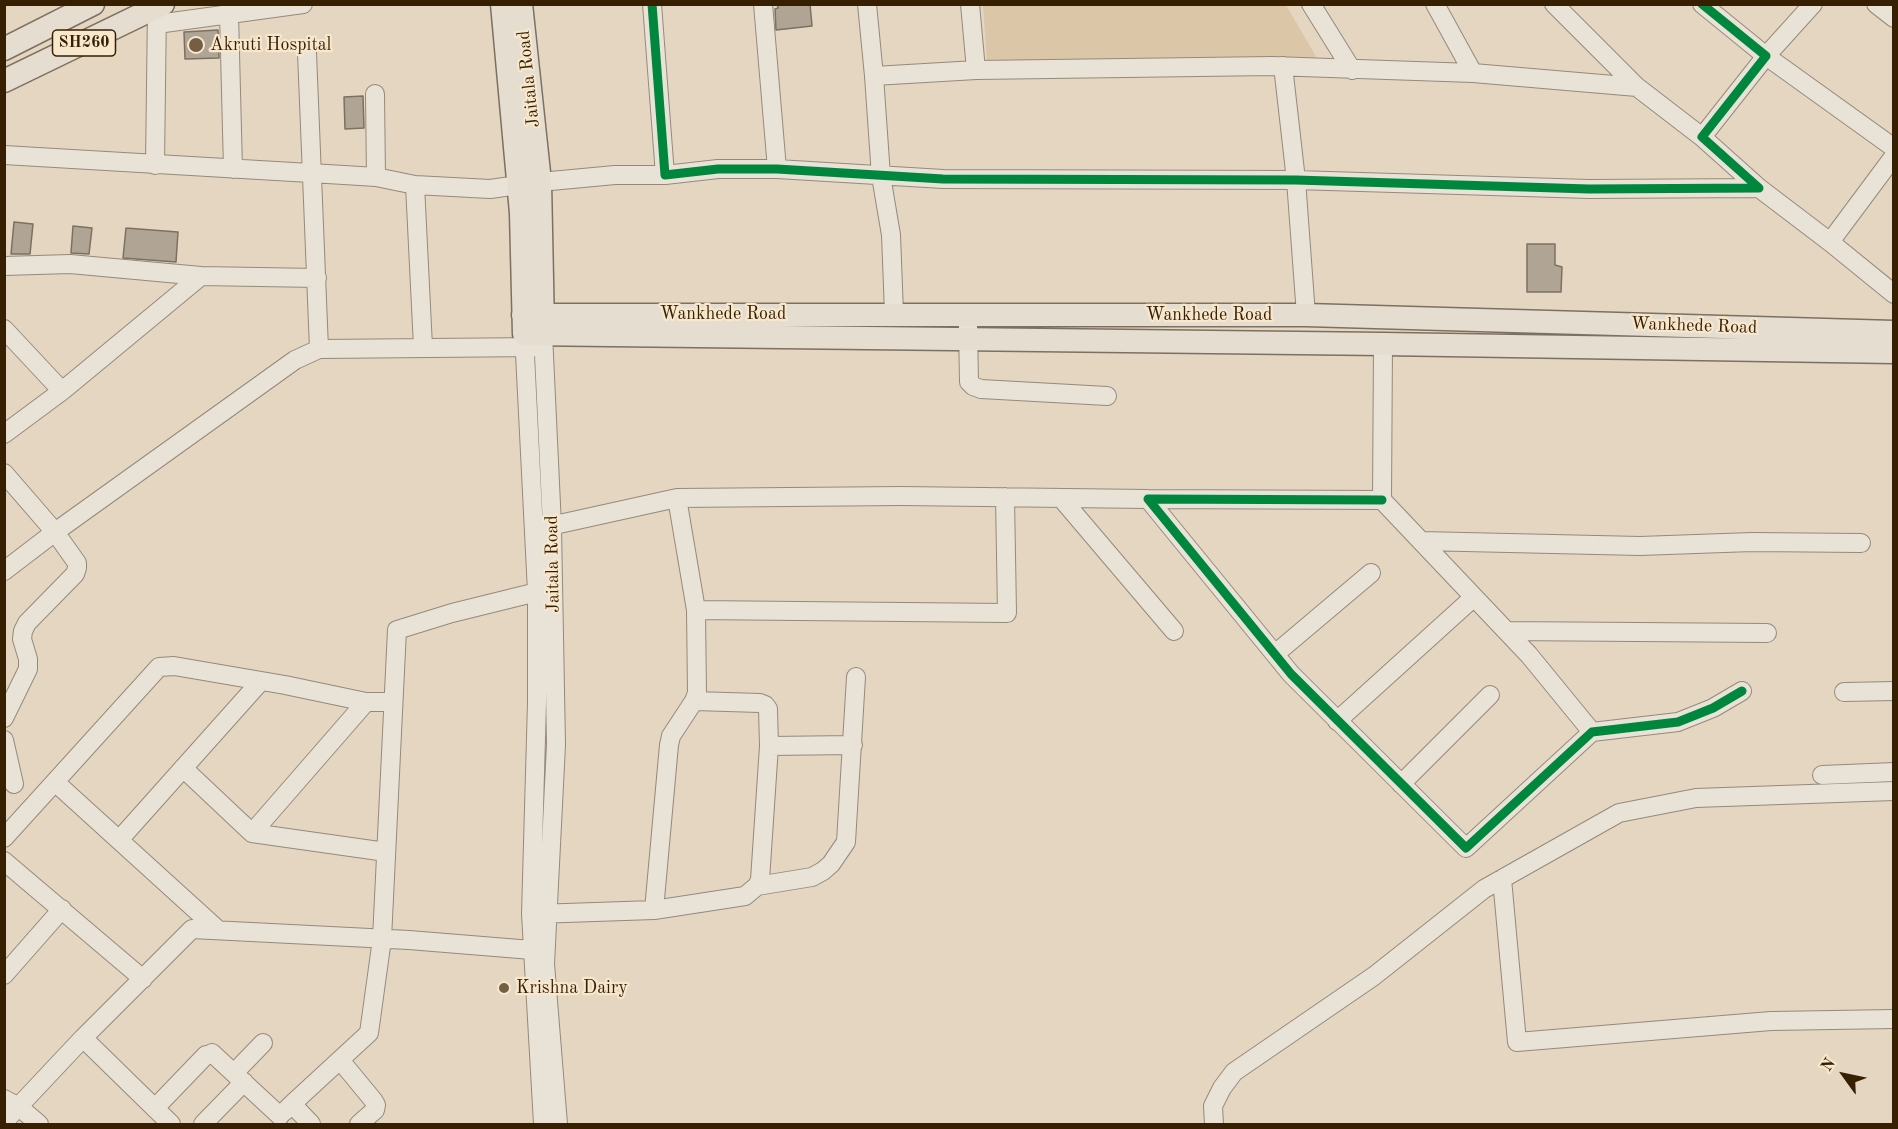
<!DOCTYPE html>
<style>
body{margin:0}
#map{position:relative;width:1898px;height:1129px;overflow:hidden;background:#e4d6c1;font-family:"Old Standard TT",serif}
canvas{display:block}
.frame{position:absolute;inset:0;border:6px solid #371f02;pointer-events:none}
.north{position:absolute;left:1814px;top:1045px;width:60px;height:60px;-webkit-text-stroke:4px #f7e7cd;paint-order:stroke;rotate:303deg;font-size:16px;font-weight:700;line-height:24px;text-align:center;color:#371f02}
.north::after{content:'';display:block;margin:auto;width:21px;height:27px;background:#371f02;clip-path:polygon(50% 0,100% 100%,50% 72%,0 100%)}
</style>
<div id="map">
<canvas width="1898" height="1129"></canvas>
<div class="frame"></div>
<div class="north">N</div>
</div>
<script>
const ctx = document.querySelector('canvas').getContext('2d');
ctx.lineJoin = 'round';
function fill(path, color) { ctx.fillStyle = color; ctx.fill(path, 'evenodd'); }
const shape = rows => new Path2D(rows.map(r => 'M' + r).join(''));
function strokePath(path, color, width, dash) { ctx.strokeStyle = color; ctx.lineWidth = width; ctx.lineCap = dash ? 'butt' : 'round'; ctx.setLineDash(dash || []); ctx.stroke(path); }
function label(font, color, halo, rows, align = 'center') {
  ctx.font = font + ' "Old Standard TT",serif'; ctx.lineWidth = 4.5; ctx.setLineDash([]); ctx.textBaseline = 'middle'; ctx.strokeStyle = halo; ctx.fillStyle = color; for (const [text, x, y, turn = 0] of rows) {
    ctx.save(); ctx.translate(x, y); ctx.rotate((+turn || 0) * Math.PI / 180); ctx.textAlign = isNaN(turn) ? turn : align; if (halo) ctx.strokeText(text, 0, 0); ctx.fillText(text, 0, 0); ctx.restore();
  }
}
const green = shape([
 [983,5,1286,5,1321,65,987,62]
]);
const building = shape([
 [778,4,810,4,812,26,776,30,775,9,778,8,778,4],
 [218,30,219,58,185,59,184,32,218,30],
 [363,96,364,128,345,129,344,97,363,96],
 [14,222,33,224,30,254,11,254,14,222],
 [73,226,92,228,89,254,71,253,73,226],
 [126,228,178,232,176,262,123,258,126,228],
 [1527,244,1555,244,1555,265,1562,267,1561,292,1527,292,1527,244]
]);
const minor = shape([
 [652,4,665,175,718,169,777,169,943,179,1296,180,1589,189,1759,188,1702,137,1766,56,1702,4],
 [763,4,777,169],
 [867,4,874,76,976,70,1273,66,1473,73,1637,87,1702,137],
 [970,4,976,70],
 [1311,4,1352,70],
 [1435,4,1473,73],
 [1554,4,1637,87],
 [1813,4,1766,56,1894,148],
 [1876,4,1894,18],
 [229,14,233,169],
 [157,24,303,4],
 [307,53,319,349],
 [1283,66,1296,180,1306,315],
 [874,76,881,176,891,235,894,313],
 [375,94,376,177],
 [4,155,344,175,376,177,415,185,490,189,540,182,615,175,665,175],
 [155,165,157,7],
 [415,185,423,347],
 [1759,188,1830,242,1894,156],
 [1830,242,1894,294],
 [4,266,70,264,201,276],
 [968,327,969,382,973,386,981,389,1107,396],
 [4,329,62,391],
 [524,334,537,592,537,702,531,914,543,1124],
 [543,334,552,526,556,745,545,964,558,1124],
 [1383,344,1382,500,1529,655,1592,732],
 [4,434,62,391,201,276,317,278],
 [4,473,55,532,77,563,77,568,75,574,27,623,23,631,22,639,28,659,28,669,4,718],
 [677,498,696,610,1007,613,1005,497],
 [1061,498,1174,631],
 [1382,500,1148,499,1291,674,1466,848,1592,732,1678,722,1713,708,1742,691],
 [541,528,677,498,901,496,1148,499],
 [1421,541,1640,546,1752,542,1861,543],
 [4,571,55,532,295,360,319,349,538,347],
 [1506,631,1767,633],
 [1275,654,1371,573],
 [1844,692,1894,691],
 [694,701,760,703,765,705,768,709,769,746],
 [1337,721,1474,597],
 [4,740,14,784],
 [183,768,252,833,366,702],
 [1822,775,1894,772],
 [55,782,218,930],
 [1401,784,1490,695],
 [252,833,386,852],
 [4,838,159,667,174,666,285,685,366,702,393,702],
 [119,840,261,681],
 [4,861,143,979],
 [1502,879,1517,1042,1771,1021,1894,1019],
 [757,886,812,877,823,871,831,864,846,842,856,677],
 [654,910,669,745,671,736,694,701,697,693,696,610],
 [536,914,654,910,745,896,757,886,760,880,769,746,853,745],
 [4,975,62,909],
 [83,1038,171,1124],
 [212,1053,280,1116],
 [340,1060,373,1100,376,1105,375,1110,359,1124],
 [234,1073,263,1043],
 [4,1099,19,1107,39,1124],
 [292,1104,369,1033,382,939,397,630,452,613,537,592],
 [155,1108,206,1055],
 [284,1112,292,1104,311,1124],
 [4,1122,83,1038,192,929,409,940,544,951],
 [203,1124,244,1082],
 [1214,1124,1213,1106,1222,1088,1234,1072,1374,976,1484,889,1619,813,1696,798,1894,791]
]);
const major = shape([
 [502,4,521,213,524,334,1383,344,1894,352],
 [521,4,540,182,543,329],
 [4,49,93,4],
 [4,81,163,4],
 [523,315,1306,315,1894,332]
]);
const cycleway = shape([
 [652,4,665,175,718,169,777,169,943,179,1296,180,1589,189,1759,188,1702,137,1766,56,1702,4],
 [1382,500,1148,499,1291,674,1466,848,1592,732,1678,722,1713,708,1742,691]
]);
const markers = [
 [196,45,8,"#745f45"],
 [504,988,6,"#745f45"]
];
const shields = [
 [84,43,63]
];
const shieldNames = [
 ["SH260",84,43]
];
const poiNames = [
 ["Akruti Hospital",210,45],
 ["Krishna Dairy",516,988]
];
const streetNames = [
 ["Jaitala Road",529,79,-96],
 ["Wankhede Road",723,314],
 ["Wankhede Road",1209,315],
 ["Wankhede Road",1694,326,2],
 ["Jaitala Road",553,564,-91]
];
fill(green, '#dbc7a8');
fill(building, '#b0a595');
strokePath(building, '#7c7061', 1.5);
strokePath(minor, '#958a7a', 20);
strokePath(major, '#7c7061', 25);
strokePath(minor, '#e8e2d7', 18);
strokePath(major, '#e4ddd0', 22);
strokePath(cycleway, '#00873e', 9);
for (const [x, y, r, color] of markers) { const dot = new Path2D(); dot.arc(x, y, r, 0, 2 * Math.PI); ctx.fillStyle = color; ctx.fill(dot); strokePath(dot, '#f7e7cd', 2); }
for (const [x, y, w] of shields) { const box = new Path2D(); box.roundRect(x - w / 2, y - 13, w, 26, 4.5); ctx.fillStyle = '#f7e7cd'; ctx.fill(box); strokePath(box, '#371f02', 1.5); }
label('bold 16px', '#371f02', null, shieldNames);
label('18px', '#371f02', '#f7e7cd', poiNames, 'left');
label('18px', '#371f02', '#f7e7cd', streetNames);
</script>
